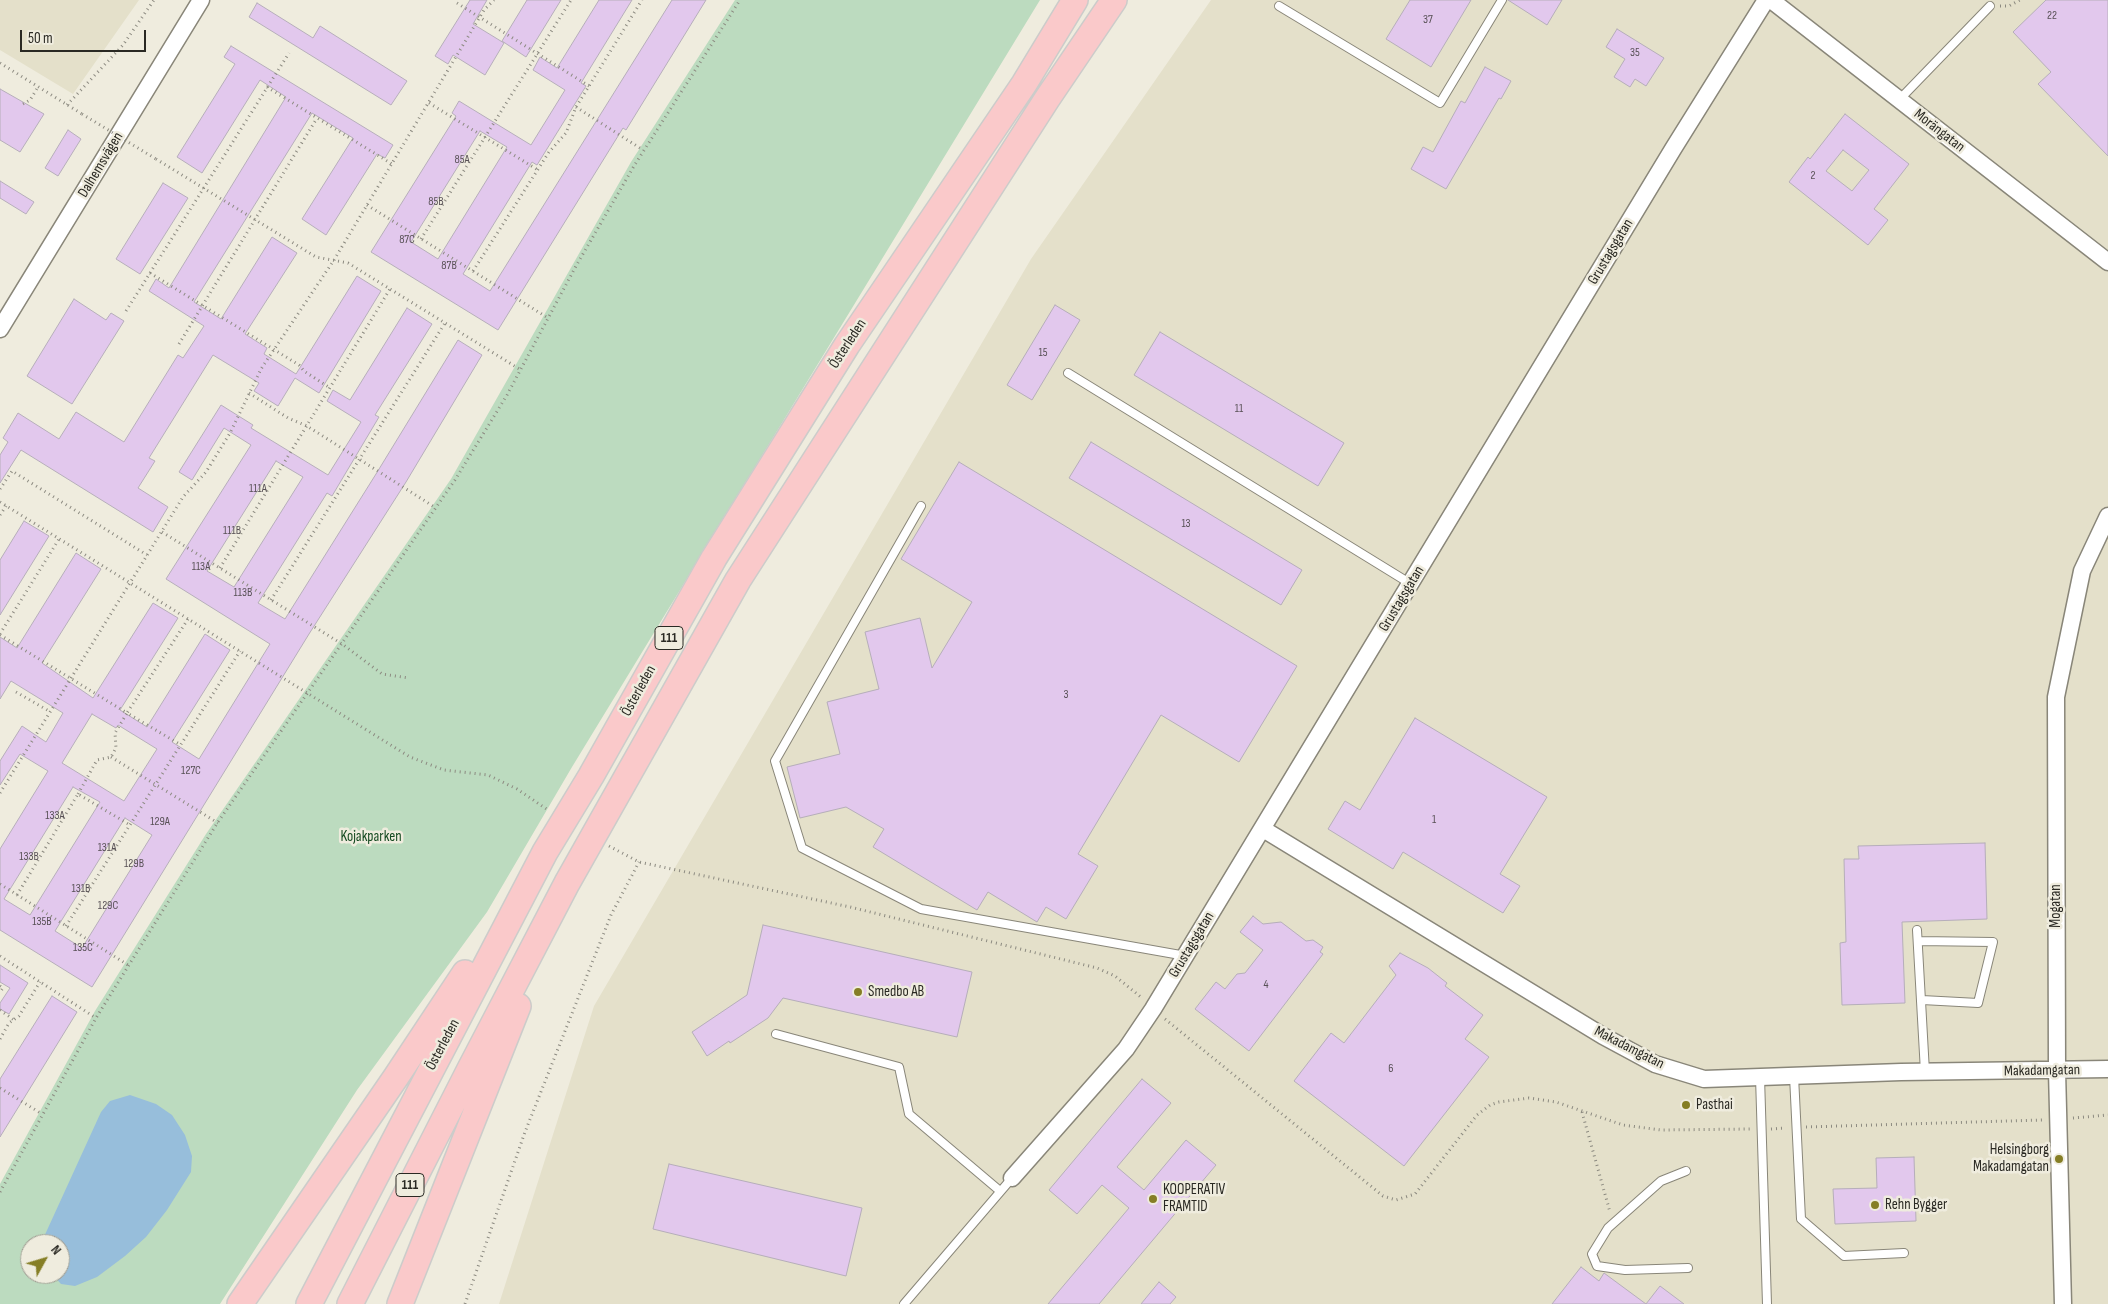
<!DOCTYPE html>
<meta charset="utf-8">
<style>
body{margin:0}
#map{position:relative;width:2108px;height:1304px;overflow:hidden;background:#efecde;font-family:"Sofia Sans Condensed",sans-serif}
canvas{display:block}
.north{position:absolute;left:20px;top:1234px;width:50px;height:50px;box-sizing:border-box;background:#efecde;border:1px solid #a09e93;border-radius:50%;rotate:51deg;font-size:14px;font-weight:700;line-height:20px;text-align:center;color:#2a2923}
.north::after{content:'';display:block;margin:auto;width:18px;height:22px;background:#857e25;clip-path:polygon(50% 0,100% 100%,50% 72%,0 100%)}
.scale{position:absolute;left:20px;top:30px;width:126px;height:22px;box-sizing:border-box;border:2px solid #2a2923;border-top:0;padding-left:6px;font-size:15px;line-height:18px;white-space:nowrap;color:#2a2923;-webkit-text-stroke:4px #efecde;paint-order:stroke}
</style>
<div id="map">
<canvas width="2108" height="1304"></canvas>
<div class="north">N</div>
<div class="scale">50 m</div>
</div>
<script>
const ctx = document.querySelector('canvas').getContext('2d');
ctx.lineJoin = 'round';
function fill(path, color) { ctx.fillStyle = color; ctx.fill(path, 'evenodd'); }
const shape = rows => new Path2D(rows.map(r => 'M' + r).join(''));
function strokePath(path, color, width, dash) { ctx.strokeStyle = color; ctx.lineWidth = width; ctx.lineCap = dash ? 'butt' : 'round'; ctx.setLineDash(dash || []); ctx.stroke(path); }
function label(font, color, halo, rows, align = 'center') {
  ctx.font = font + ' "Sofia Sans Condensed",sans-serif'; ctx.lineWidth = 5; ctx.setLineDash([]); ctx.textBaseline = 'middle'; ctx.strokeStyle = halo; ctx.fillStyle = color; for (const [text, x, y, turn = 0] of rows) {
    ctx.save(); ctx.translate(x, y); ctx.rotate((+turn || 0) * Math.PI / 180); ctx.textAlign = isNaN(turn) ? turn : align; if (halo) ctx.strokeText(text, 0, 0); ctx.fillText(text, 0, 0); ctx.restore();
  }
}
const built = shape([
 [0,0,139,0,73,94,0,50],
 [1211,0,2108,0,2108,1304,499,1304,594,1006,1031,259]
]);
const green = shape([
 [735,0,1040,0,572,767,487,912,357,1090,220,1304,0,1304,0,1184,95,1011,206,834,451,479,631,162],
 [30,1244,60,1244,60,1274,30,1274]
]);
const water = shape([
 [130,1095,156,1104,172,1115,185,1135,192,1156,191,1172,167,1210,146,1237,125,1256,97,1277,75,1286,61,1284,52,1274,60,1274,60,1244,44,1244,43,1239,101,1112,110,1101]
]);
const building = shape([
 [470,0,487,0,473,24,504,43,485,75,453,55,448,64,435,56,470,0],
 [527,0,561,0,526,57,502,41,527,0],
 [599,0,632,0,581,83,586,86,537,165,532,162,463,274,490,291,672,0,706,0,626,130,623,128,498,330,371,252,456,116,452,113,459,101,531,145,565,90,533,70,540,57,557,68,599,0],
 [480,131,507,147,438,259,411,242,480,131],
 [1410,0,1471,0,1431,67,1386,39,1410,0],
 [1508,0,1562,0,1547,25,1508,0],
 [2046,0,2108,0,2108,156,2038,84,2051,72,2013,32,2046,0],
 [257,3,313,38,320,26,407,81,391,105,249,17,257,3],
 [1617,29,1664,58,1646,86,1635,79,1630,87,1614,77,1625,59,1606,47,1617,29],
 [231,46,393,145,385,158,377,154,326,235,302,219,353,138,312,113,194,302,221,319,272,237,297,253,245,334,267,348,264,354,296,374,357,276,381,291,319,393,295,378,278,406,254,391,259,383,213,355,149,458,155,461,138,488,168,507,153,532,21,450,0,483,0,455,8,442,3,438,18,413,59,439,76,412,124,442,178,355,183,358,204,326,149,291,156,279,169,288,286,97,260,80,202,173,177,157,235,64,224,57,231,46],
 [1485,67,1511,81,1501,99,1499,98,1446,189,1411,169,1423,147,1433,152,1461,101,1465,103,1485,67],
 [0,89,44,114,20,152,0,140,0,89],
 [1845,114,1909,164,1874,209,1888,220,1868,245,1789,182,1808,157,1810,159,1845,114],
 [1843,150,1869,170,1852,191,1826,171,1843,150],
 [68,130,81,139,58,176,45,168,68,130],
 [0,181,34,202,26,214,0,198,0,181],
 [163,183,188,198,140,274,116,259,163,183],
 [74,299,106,320,111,313,124,321,72,404,27,376,74,299],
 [1055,305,1080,320,1032,400,1007,385,1055,305],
 [407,308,432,324,375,415,379,417,332,496,327,493,258,603,285,619,376,474,458,340,482,355,406,482,309,634,92,987,0,930,0,849,48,771,20,754,0,785,0,761,22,726,46,742,63,713,11,681,0,699,0,637,17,648,76,553,101,569,42,663,93,698,153,603,178,618,120,710,147,727,205,634,230,650,172,742,199,759,270,644,166,579,251,445,224,428,192,480,179,472,221,405,253,425,251,428,328,475,361,422,327,401,333,390,350,400,407,308],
 [276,461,303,477,234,587,207,571,276,461],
 [92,714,116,728,118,725,157,749,124,801,62,763,92,714],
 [73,787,100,802,30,915,4,899,73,787],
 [125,818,152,835,82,948,55,931,125,818],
 [1160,332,1344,443,1318,486,1134,375,1160,332],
 [1091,442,1302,570,1281,605,1069,478,1091,442],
 [959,462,1297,666,1239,762,1161,715,1078,854,1098,866,1066,919,1046,907,1037,922,988,892,977,910,873,847,884,829,846,807,800,818,787,767,840,754,827,702,879,689,865,632,920,618,932,668,972,602,901,559,959,462],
 [24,521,49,536,0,615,0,560,24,521],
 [1415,718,1547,797,1500,874,1520,886,1503,913,1403,852,1393,869,1328,829,1345,801,1360,810,1415,718],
 [1985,843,1987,919,1902,922,1905,1003,1842,1005,1840,943,1846,942,1844,859,1859,859,1858,846,1985,843],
 [1253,916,1263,924,1281,922,1306,941,1313,940,1323,947,1320,952,1323,954,1249,1051,1195,1009,1216,982,1225,989,1237,974,1245,973,1263,950,1240,932,1253,916],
 [763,925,972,972,957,1037,783,998,768,1018,730,1043,729,1041,707,1056,692,1032,747,995,763,925],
 [1400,953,1428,968,1447,983,1445,986,1483,1015,1465,1039,1489,1057,1404,1166,1294,1081,1331,1033,1344,1043,1396,975,1389,966,1400,953],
 [0,965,28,983,9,1014,0,1009,0,1003,10,988,0,982,0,965],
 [52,996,77,1012,0,1137,0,1079,52,996],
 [1142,1079,1171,1103,1117,1167,1144,1190,1186,1140,1216,1165,1099,1304,1048,1304,1129,1208,1102,1185,1077,1214,1049,1190,1142,1079],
 [1914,1157,1916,1221,1835,1224,1833,1189,1877,1188,1876,1158,1914,1157],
 [669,1164,862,1208,846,1276,653,1229,669,1164],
 [1581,1267,1599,1281,1604,1273,1646,1304,1660,1286,1684,1304,1552,1304,1581,1267],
 [1159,1282,1176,1297,1170,1304,1141,1304,1159,1282]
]);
const path = shape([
 [457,3,589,86],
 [2000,6,2009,6,2020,0],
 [0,63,82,114],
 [267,87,392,164],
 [429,103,538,170],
 [23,104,30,100,38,87],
 [67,105,123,45,154,0],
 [576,107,643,150],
 [156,159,316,257,348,263,521,370],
 [367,205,548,318],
 [421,239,571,0],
 [473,271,549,152,566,133,576,107,642,0],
 [150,273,299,365,304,371,330,388],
 [126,311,289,53],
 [179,344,317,118],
 [249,393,288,418,307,426,436,508],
 [0,489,12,471,147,555],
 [0,502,410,757,444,770,488,775,517,789,548,810],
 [0,515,6,506],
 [162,532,342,644,382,674,409,678],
 [220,568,390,289],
 [271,600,445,323],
 [0,634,59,539],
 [0,635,127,713,188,619],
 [16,692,49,711],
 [111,757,218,823],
 [0,793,183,497,206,472,230,433,261,369,334,260,484,10,494,0],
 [78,794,97,760,111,757,116,748,115,733,127,713,181,745],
 [609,846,639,862,850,907,1097,968,1115,976,1142,998],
 [0,884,128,965],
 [17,895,78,794,130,825],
 [66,926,240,651],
 [0,956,96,1018],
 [0,986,3,988,0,992],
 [0,1010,14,1020],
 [1165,1019,1383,1196,1396,1200,1415,1194,1477,1115,1490,1105,1499,1102,1529,1098,1556,1102,1623,1125,1661,1130,1750,1129],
 [0,1039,9,1023,19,1016,40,982],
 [0,1088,42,1114],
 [1582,1112,1610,1212],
 [2073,1118,2108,1115],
 [1806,1127,2042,1120],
 [1771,1129,1785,1128],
 [0,1192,96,1018,216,825,455,480,507,395,576,266,634,166,740,0],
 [465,1304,525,1132,611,915,639,862]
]);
const lane = shape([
 [1279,6,1440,103,1502,0],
 [1899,100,1990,6],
 [1068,373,1411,584],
 [921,506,775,761,802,848,921,909,1186,956],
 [1917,930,1925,1072],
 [1918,941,1993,942,1978,1003,1922,1000],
 [776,1034,899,1067,909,1114,1000,1191],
 [1794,1076,1801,1219,1844,1256,1904,1253],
 [1760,1077,1767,1304],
 [1686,1171,1661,1181,1608,1228,1592,1254,1597,1266,1625,1270,1688,1268],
 [904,1304,1012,1178]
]);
const street = shape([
 [1771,0,2108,262],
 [0,329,201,0],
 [1263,829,1603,1036,1655,1064,1704,1079,1901,1072,2108,1069],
 [1012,1178,1126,1049,1153,1009,1673,149,1766,0],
 [2063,1304,2057,1071,2056,697,2082,571,2108,516]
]);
const primary = shape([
 [240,1304,396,1077,465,973],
 [309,1304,545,852,591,776,714,558,847,345,1024,84,1075,0],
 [350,1304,471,1067,567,883,738,580,1047,99,1114,0],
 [400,1304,518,1006]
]);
const pathBridge = shape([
 [82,114,156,159]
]);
const markers = [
 [858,992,5,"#857e25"],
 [1686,1105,5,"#857e25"],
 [2059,1159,5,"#857e25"],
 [1153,1199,5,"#857e25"],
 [1875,1205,5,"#857e25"]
];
const numberNames = [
 ["22",2052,16],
 ["37",1428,20],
 ["35",1635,53],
 ["85A",462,160],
 ["2",1813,176],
 ["85B",436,202],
 ["87C",407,240],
 ["87B",449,266],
 ["15",1043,353],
 ["11",1239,409],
 ["111A",258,489],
 ["13",1186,524],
 ["111B",232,531],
 ["113A",201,567],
 ["113B",243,593],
 ["3",1066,695],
 ["127C",191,771],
 ["133A",55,816],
 ["1",1434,820],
 ["129A",160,822],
 ["131A",107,848],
 ["133B",29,857],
 ["129B",134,864],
 ["131B",81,889],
 ["129C",108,906],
 ["135B",42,922],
 ["135C",83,948],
 ["4",1266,985],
 ["6",1391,1069]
];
const shields = [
 [669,638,28],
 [410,1185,28]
];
const shieldNames = [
 ["111",669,638],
 ["111",410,1185]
];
const streetNames = [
 ["Morängatan",1939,131,38],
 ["Dalhemsvägen",101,165,-59],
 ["Grustagsgatan",1611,252,-59],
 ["Österleden",848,344,-57],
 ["Grustagsgatan",1402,599,-59],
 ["Österleden",639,691,-61],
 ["Mogatan",2056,906,-90],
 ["Grustagsgatan",1192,945,-59],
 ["Österleden",443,1045,-62],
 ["Makadamgatan",1629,1048,27],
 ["Makadamgatan",2042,1071,-1]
];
const parkNames = [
 ["Kojakparken",371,837]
];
const poiNames = [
 ["Smedbo AB",868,992],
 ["Pasthai",1696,1105],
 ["Helsingborg",2049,1150,"right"],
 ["Makadamgatan",2049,1167,"right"],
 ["KOOPERATIV",1163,1190],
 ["FRAMTID",1163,1207],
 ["Rehn Bygger",1885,1205]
];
fill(built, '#e4e0ca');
fill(green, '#bcdbbf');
fill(water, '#97bedb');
fill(building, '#e2c8ed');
strokePath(building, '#b6aeba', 1);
strokePath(lane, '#898679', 10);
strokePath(street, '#898679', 19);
strokePath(primary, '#ccccca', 28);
strokePath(path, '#8c8a80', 3, [1, 4]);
strokePath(lane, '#fff', 8);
strokePath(street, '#fff', 16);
strokePath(primary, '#fac9ca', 25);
strokePath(pathBridge, '#8c8a80', 3, [1, 4]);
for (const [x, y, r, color] of markers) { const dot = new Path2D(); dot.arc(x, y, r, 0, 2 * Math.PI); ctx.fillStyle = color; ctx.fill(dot); strokePath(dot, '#efecde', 2); }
label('12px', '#585156', null, numberNames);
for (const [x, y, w] of shields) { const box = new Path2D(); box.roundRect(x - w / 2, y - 11.5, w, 23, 4); ctx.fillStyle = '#efecde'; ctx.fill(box); strokePath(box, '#2a2923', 1); }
label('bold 14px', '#2a2923', null, shieldNames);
label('15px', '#2a2923', '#efecde', streetNames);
label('15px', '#164b22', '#efecde', parkNames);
label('15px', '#2a2923', '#efecde', poiNames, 'left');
</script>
